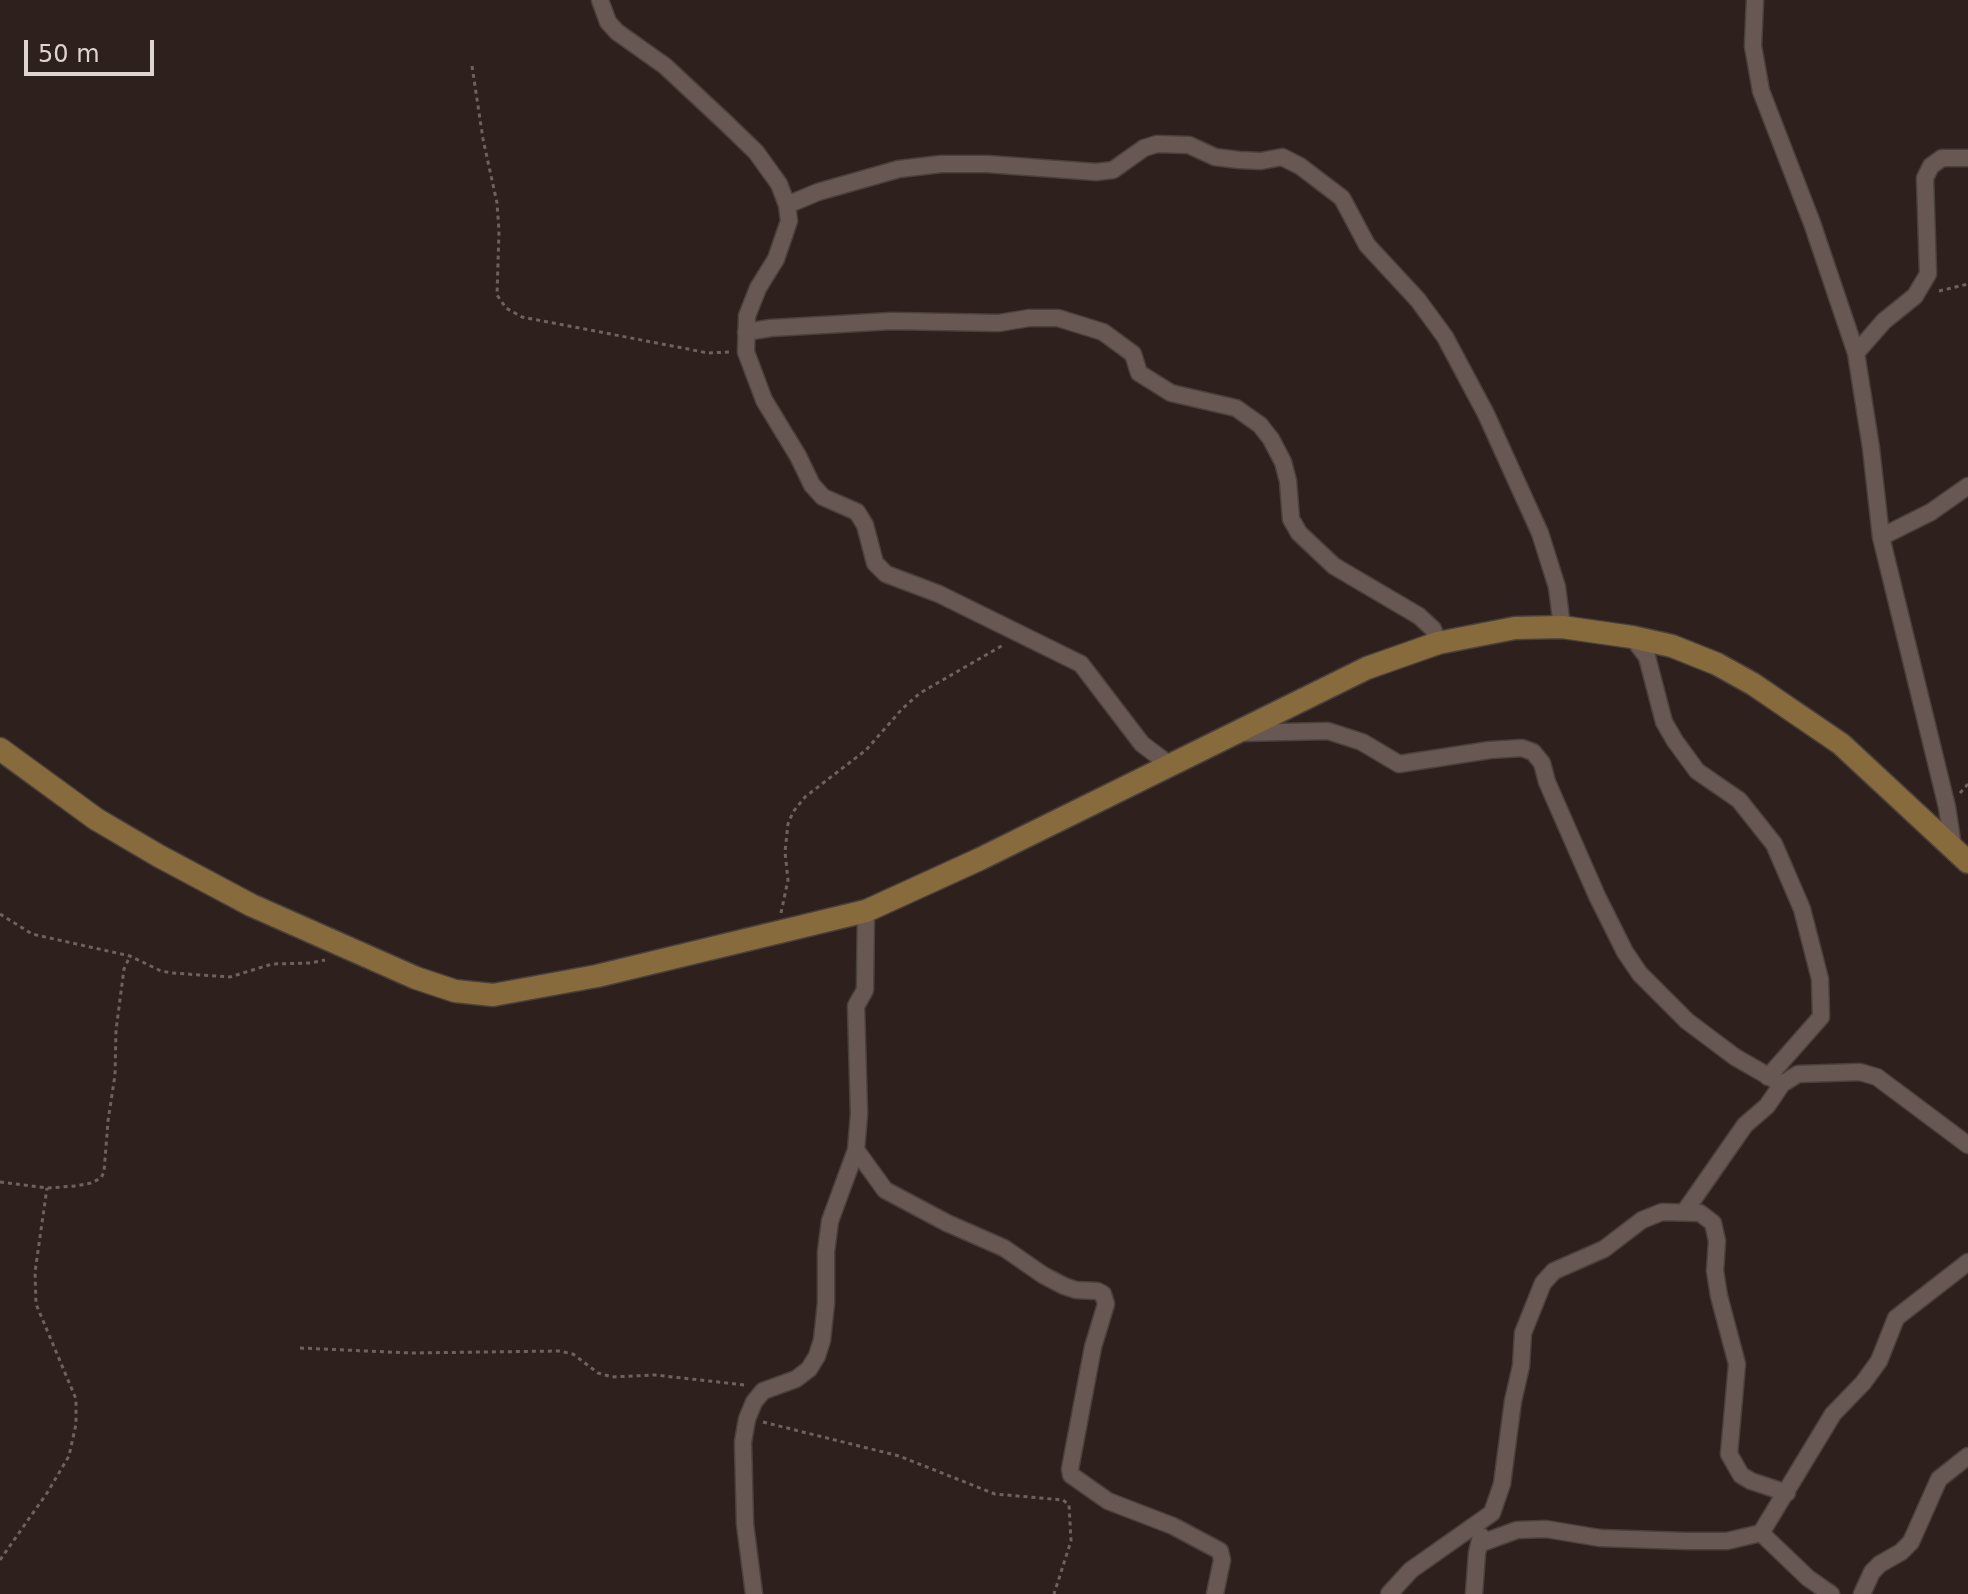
<!DOCTYPE html>
<style>
body{margin:0}
#map{position:relative;width:1968px;height:1594px;overflow:hidden;background:#2e211d;font-family:"DejaVu Sans",sans-serif}
canvas{display:block}
.scale{position:absolute;left:24px;top:40px;width:130px;height:36px;box-sizing:border-box;border:4px solid #ded5d2;border-top:0;padding-left:10px;font-size:24px;line-height:28px;white-space:nowrap;color:#ded5d2;-webkit-text-stroke:6px #2e211d;paint-order:stroke}
</style>
<div id="map">
<canvas width="1968" height="1594"></canvas>
<div class="scale">50 m</div>
</div>
<script>
const ctx = document.querySelector('canvas').getContext('2d');
ctx.lineJoin = 'round';
const shape = rows => new Path2D(rows.map(r => 'M' + r).join(''));
function strokePath(path, color, width, dash) { ctx.strokeStyle = color; ctx.lineWidth = width; ctx.lineCap = dash ? 'butt' : 'round'; ctx.setLineDash(dash || []); ctx.stroke(path); }
const path = shape([
 [472,66,483,139,497,203,499,231,497,295,506,308,522,317,657,343,708,353,730,352],
 [1939,291,1968,284],
 [1960,793,1968,784],
 [781,913,788,880,785,852,788,824,793,812,805,797,866,750,902,709,920,693,1005,644],
 [0,914,32,934,130,956,161,971,172,973,230,977,272,964,310,963,325,960],
 [0,1182,47,1188,76,1186,91,1183,101,1178,104,1172,108,1121,115,1075,116,1030,124,969,130,956],
 [300,1348,411,1353,559,1351,573,1354,598,1373,612,1377,655,1375,745,1385],
 [763,1422,899,1456,995,1494,1063,1500,1069,1505,1071,1541,1054,1594],
 [0,1560,47,1493,69,1456,76,1424,76,1399,36,1304,35,1272,47,1188]
]);
const street = shape([
 [600,0,608,22,617,32,665,66,726,123,756,152,779,184,787,205,789,221,776,259,758,288,747,316,746,352,764,400,798,456,812,485,823,497,857,512,865,525,875,563,886,574,939,594,1081,664,1142,744,1170,765],
 [1755,0,1753,46,1761,91,1812,223,1856,353,1871,448,1881,537,1947,807,1953,847],
 [787,205,818,192,899,169,941,164,987,164,1096,172,1113,170,1144,148,1157,144,1189,145,1215,157,1239,160,1261,161,1282,157,1300,166,1342,198,1367,245,1418,300,1445,337,1486,414,1540,533,1557,587,1562,627],
 [746,332,771,328,892,321,999,323,1029,318,1058,318,1103,332,1133,354,1139,373,1171,393,1236,408,1260,425,1271,439,1283,462,1288,481,1291,519,1299,533,1334,566,1419,616,1433,629,1438,643],
 [1856,353,1884,321,1915,296,1928,274,1925,178,1931,166,1942,158,1968,158],
 [1881,537,1931,512,1968,486],
 [1632,637,1647,657,1664,722,1675,741,1697,771,1739,800,1774,844,1802,909,1820,979,1821,1017,1768,1077],
 [1241,733,1328,731,1362,742,1399,764,1490,750,1522,748,1533,752,1542,763,1547,782,1597,896,1625,952,1640,974,1687,1021,1735,1057,1782,1084],
 [856,1150,885,1190,947,1223,1004,1248,1043,1275,1064,1286,1076,1290,1097,1291,1103,1294,1106,1304,1093,1347,1070,1469,1071,1475,1108,1501,1173,1526,1220,1551,1222,1560,1215,1594],
 [1685,1211,1745,1125,1767,1106,1782,1084,1798,1074,1860,1072,1877,1077,1968,1145],
 [1761,1533,1833,1414,1863,1383,1879,1361,1896,1318,1968,1262],
 [1479,1544,1517,1530,1546,1529,1600,1538,1686,1541,1727,1541,1761,1533,1808,1578,1831,1594],
 [754,1594,745,1524,743,1442,747,1419,754,1402,763,1391,796,1379,809,1369,817,1356,822,1340,826,1303,826,1252,830,1221,856,1150,859,1114,856,1006,865,990,866,911],
 [1389,1594,1411,1570,1492,1513,1502,1484,1513,1401,1521,1366,1523,1333,1543,1283,1554,1271,1604,1249,1642,1220,1662,1212,1700,1213,1713,1223,1717,1241,1715,1271,1719,1296,1737,1364,1729,1454,1741,1475,1751,1481,1787,1493],
 [1474,1594,1477,1553,1481,1536],
 [1862,1594,1872,1572,1880,1564,1901,1552,1911,1542,1939,1479,1968,1456]
]);
const secondary = shape([
 [0,749,96,819,159,856,251,905,416,978,455,991,493,995,597,976,866,911,980,859,1367,668,1438,643,1515,628,1562,627,1632,637,1672,646,1717,664,1753,684,1841,744,1968,862]
]);
strokePath(street, '#4a403c', 19);
strokePath(secondary, '#4a403c', 25);
strokePath(path, '#6e625f', 3, [4, 4]);
strokePath(street, '#675853', 16);
strokePath(secondary, '#886b3c', 22);
</script>
